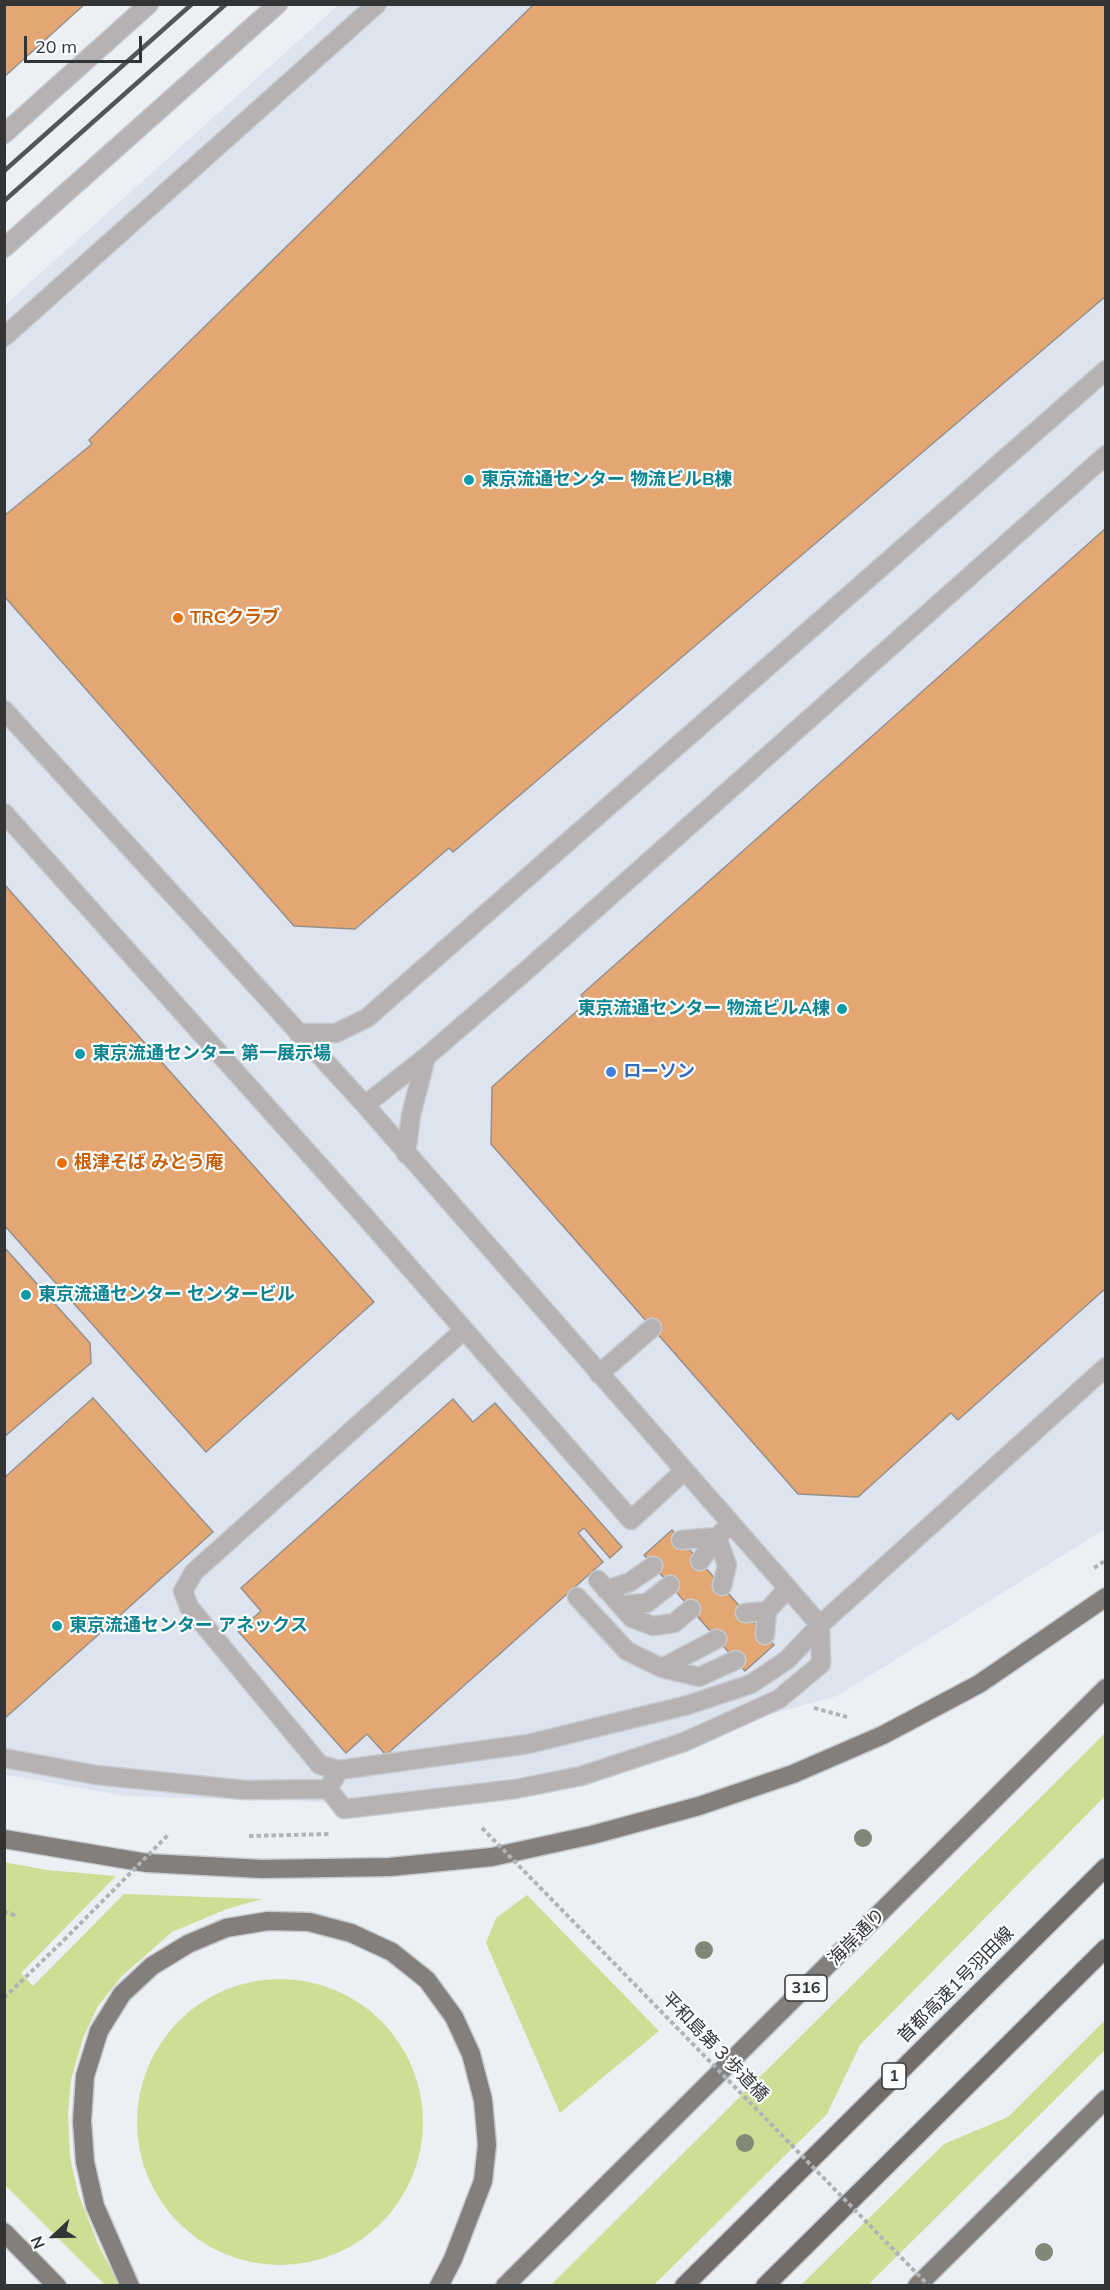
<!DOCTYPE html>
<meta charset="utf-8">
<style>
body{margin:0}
#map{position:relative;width:1110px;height:2290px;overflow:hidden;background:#ecf0f5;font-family:Mulish,sans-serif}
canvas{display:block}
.frame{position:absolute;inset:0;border:6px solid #333436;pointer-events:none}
.north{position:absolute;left:24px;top:2206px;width:60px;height:60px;-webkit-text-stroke:4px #fbfdff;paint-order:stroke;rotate:248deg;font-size:16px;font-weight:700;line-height:24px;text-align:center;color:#333436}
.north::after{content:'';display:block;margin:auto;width:21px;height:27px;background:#333436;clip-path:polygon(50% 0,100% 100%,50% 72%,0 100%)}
.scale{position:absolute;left:24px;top:36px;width:118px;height:27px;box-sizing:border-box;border:3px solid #333436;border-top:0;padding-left:8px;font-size:18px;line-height:21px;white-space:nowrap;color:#333436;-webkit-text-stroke:4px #fbfdff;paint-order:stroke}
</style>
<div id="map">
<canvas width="1110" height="2290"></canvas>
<div class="frame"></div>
<div class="north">N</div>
<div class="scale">20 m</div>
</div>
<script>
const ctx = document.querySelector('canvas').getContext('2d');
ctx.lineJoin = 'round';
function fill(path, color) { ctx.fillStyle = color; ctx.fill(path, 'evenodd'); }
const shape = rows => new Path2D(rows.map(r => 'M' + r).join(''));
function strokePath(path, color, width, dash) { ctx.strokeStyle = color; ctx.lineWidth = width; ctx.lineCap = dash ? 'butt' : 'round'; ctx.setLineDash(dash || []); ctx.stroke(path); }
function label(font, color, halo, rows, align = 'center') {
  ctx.font = font + ' Mulish,"Noto Sans JP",sans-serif'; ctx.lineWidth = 4.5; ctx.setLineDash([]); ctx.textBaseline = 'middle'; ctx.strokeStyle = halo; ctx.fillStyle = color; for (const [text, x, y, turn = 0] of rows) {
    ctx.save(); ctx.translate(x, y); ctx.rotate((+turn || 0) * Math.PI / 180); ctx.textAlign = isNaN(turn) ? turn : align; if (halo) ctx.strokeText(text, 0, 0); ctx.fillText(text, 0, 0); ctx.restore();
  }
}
const built = shape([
 [338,5,1105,5,1105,1529,837,1696,576,1768,343,1803,125,1796,5,1775,4,306]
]);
const green = shape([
 [1105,1733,1105,1796,860,2045,827,2114,654,2285,551,2285],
 [4,1862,47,1870,116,1876,21,1973,33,1986,124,1894,262,1899,227,1909,172,1932,122,1976,98,2006,83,2038,71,2080,68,2113,70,2157,78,2193,98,2244,119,2285,105,2285,5,2185],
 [527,1895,659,2031,560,2113,486,1943,496,1918],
 '137 2122a143 143 0 1 1 286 0a143 143 0 1 1-286 0Z',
 [1105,2020,1105,2050,868,2285,801,2285,944,2144,1008,2117]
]);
const building = shape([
 [4,4,85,4,4,77,4,4],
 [534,4,1106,4,1106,296,453,852,449,848,355,929,294,926,4,596,4,516,92,444,89,440,534,4],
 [1106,528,1106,1288,958,1420,951,1413,858,1497,798,1494,491,1144,492,1087,587,1002,581,995,1106,528],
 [4,884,374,1302,206,1452,4,1225,4,884],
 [4,1247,90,1343,91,1363,4,1437,4,1247],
 [93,1398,213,1532,4,1719,4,1478,93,1398],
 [453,1399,473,1422,495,1403,622,1547,610,1558,584,1528,578,1533,603,1562,386,1755,367,1734,346,1753,238,1631,261,1611,241,1588,453,1399],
 [672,1530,774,1645,745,1671,644,1555,672,1530]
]);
const path = shape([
 [1094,1568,1106,1560],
 [814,1708,847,1717],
 [249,1836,329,1834],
 [4,1911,16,1916],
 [4,1998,64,1940]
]);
const service = shape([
 [4,337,377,4],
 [4,710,365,1105,820,1625,1106,1367],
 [4,813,353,1203,631,1520,684,1471],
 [298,1033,336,1033,367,1018,1106,370],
 [365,1105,426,1057,528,969,1106,455],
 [406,1154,411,1115,426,1057],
 [464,1330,194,1572,183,1591,189,1607,320,1765,339,1770,528,1744,688,1705,751,1684,787,1660,820,1625],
 [599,1374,652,1328],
 [681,1540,717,1537],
 [700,1561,717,1537],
 [598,1580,632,1618,653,1626,674,1623,691,1609],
 [722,1586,727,1565,717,1537,731,1524],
 [606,1590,630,1582,653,1566],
 [577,1597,627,1651,662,1668,717,1639],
 [622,1605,647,1603,670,1585],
 [745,1613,767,1611,788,1588],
 [765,1635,767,1611],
 [662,1668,699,1677,736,1660],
 [4,1758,96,1775,245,1790,328,1789],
 [339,1770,328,1789,344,1809,515,1789,581,1776,684,1742,779,1699,821,1664,820,1625]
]);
const tertiary = shape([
 [4,134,149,4],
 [4,248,278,4]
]);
const primary = shape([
 [4,1839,147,1863,262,1869,390,1867,492,1857,592,1835,699,1806,793,1774,883,1735,979,1684,1106,1597],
 [4,2232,57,2286],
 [130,2286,95,2206,85,2162,82,2121,85,2076,99,2031,122,1994,152,1966,188,1944,226,1928,268,1921,309,1922,351,1933,392,1952,427,1980,454,2017,471,2054,483,2100,487,2145,483,2181,453,2259,439,2286],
 [505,2286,1106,1688],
 [917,2286,1106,2099]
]);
const motorway = shape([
 [684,2286,1106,1867],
 [765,2286,1106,1948]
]);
const rail = shape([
 [4,171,192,4],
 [4,201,226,4]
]);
const pathBridge = shape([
 [482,1828,929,2286],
 [64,1940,168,1835]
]);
const trees = [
 [863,1838],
 [704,1950],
 [745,2143],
 [1044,2252]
];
const markers = [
 [469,480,6,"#0f9aa8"],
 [178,618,6,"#e8710a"],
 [842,1009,6,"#0f9aa8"],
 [80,1054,6,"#0f9aa8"],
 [611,1072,6,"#3f7fe0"],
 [62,1163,6,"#e8710a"],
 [26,1295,6,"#0f9aa8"],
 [57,1626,6,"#0f9aa8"]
];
const shields = [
 [806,1988,42],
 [894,2076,24]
];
const shieldNames = [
 ["316",806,1988],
 ["1",894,2076]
];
const cultureNames = [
 ["東京流通センター 物流ビルB棟",481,480],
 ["東京流通センター 物流ビルA棟",830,1009,"right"],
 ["東京流通センター 第一展示場",92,1054],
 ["東京流通センター センタービル",38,1295],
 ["東京流通センター アネックス",69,1626]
];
const foodNames = [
 ["TRCクラブ",190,618],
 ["根津そば みとう庵",74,1163]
];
const shopNames = [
 ["ローソン",623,1072]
];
const streetNames = [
 ["海岸通り",857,1937,-45],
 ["首都高速1号羽田線",956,1985,-45],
 ["平和島第３歩道橋",715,2047,46]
];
fill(built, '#dde4f0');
fill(green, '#cede95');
fill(building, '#e4a672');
strokePath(building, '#95908c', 1.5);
strokePath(service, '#c7cacf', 21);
strokePath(tertiary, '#c7cacf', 21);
strokePath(primary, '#c7cacf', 21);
strokePath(motorway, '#c7cacf', 21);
strokePath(path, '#b0b3b7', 4, [4.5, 3]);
strokePath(service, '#b5b2b1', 18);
strokePath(tertiary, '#b5b2b1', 18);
strokePath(primary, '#837f7c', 18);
strokePath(motorway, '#726d6a', 18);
strokePath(rail, '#535557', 4.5);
strokePath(pathBridge, '#b0b3b7', 4, [4.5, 3]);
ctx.fillStyle = '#828777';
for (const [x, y] of trees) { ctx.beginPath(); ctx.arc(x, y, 9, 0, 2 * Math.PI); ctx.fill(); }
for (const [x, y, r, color] of markers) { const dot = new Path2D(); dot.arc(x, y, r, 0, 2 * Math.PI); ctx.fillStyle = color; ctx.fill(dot); strokePath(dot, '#fbfdff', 2); }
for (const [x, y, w] of shields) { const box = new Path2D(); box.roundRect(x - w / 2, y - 13, w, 26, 4.5); ctx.fillStyle = '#fbfdff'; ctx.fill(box); strokePath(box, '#333436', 1.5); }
label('bold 16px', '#333436', null, shieldNames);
label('bold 18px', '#0d838f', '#fbfdff', cultureNames, 'left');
label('bold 18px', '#c56008', '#fbfdff', foodNames, 'left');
label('bold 18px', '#366cbe', '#fbfdff', shopNames, 'left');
label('18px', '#333436', '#fbfdff', streetNames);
</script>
